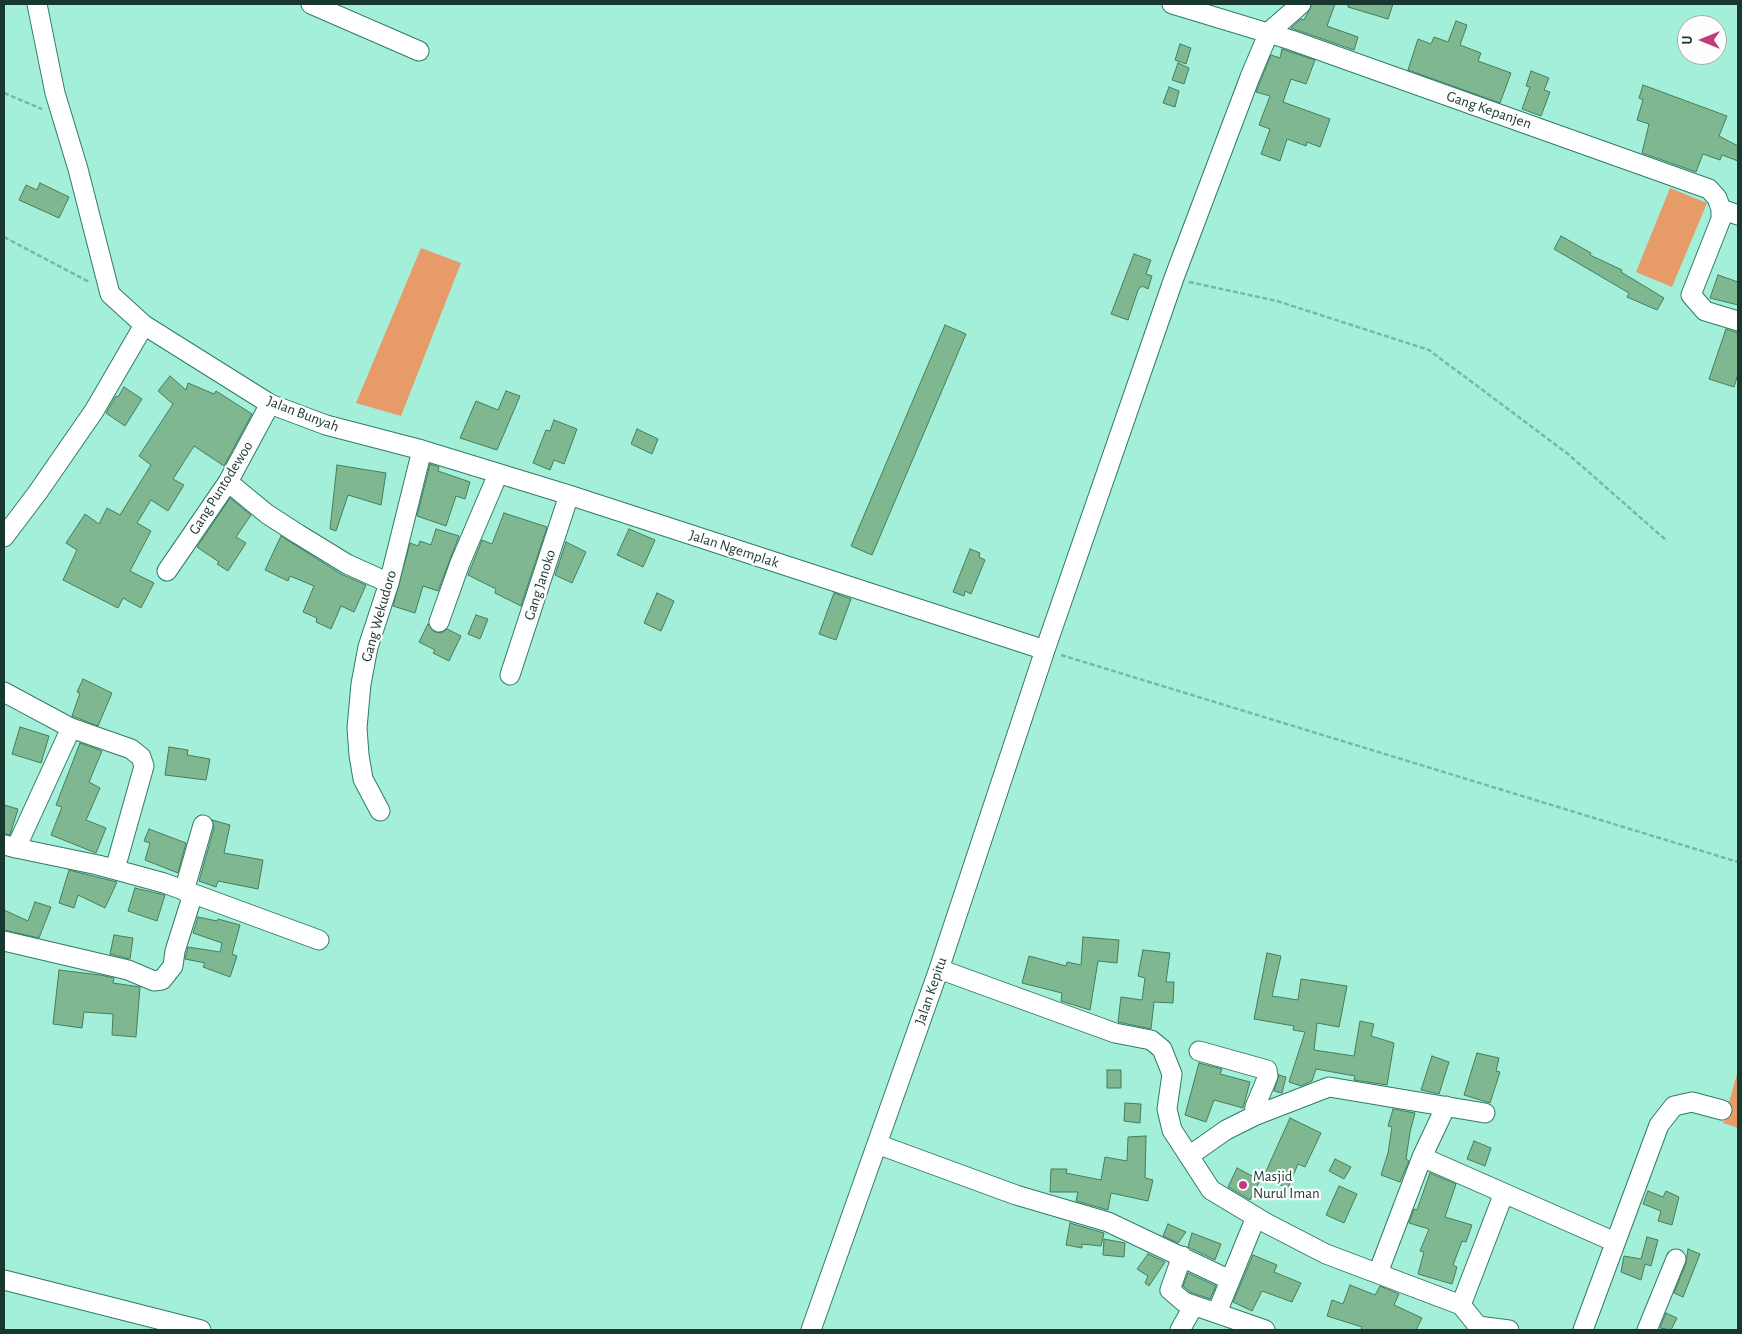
<!DOCTYPE html>
<style>
body{margin:0}
#map{position:relative;width:1742px;height:1334px;overflow:hidden;background:#a3efd9;font-family:"Alegreya Sans",sans-serif}
canvas{display:block}
.frame{position:absolute;inset:0;border:5px solid #18372f;pointer-events:none}
.north{position:absolute;left:1677px;top:15px;width:50px;height:50px;box-sizing:border-box;background:#fefefe;border:1px solid #a2aeab;border-radius:50%;rotate:270deg;font-size:14px;font-weight:700;line-height:20px;text-align:center;color:#18372f}
.north::after{content:'';display:block;margin:auto;width:18px;height:22px;background:#c03a7c;clip-path:polygon(50% 0,100% 100%,50% 72%,0 100%)}
</style>
<div id="map">
<canvas width="1742" height="1334"></canvas>
<div class="frame"></div>
<div class="north">U</div>
</div>
<script>
const ctx = document.querySelector('canvas').getContext('2d');
ctx.lineJoin = 'round';
function fill(path, color) { ctx.fillStyle = color; ctx.fill(path, 'evenodd'); }
const shape = rows => new Path2D(rows.map(r => 'M' + r).join(''));
function strokePath(path, color, width, dash) { ctx.strokeStyle = color; ctx.lineWidth = width; ctx.lineCap = dash ? 'butt' : 'round'; ctx.setLineDash(dash || []); ctx.stroke(path); }
function label(font, color, halo, rows, align = 'center') {
  ctx.font = font + ' "Alegreya Sans",sans-serif'; ctx.lineWidth = 4.5; ctx.setLineDash([]); ctx.textBaseline = 'middle'; ctx.strokeStyle = halo; ctx.fillStyle = color; for (const [text, x, y, turn = 0] of rows) {
    ctx.save(); ctx.translate(x, y); ctx.rotate((+turn || 0) * Math.PI / 180); ctx.textAlign = isNaN(turn) ? turn : align; if (halo) ctx.strokeText(text, 0, 0); ctx.fillText(text, 0, 0); ctx.restore();
  }
}
const green = shape([
 [1670,188,1707,203,1672,287,1636,272],
 [421,248,461,263,401,416,356,403],
 [1738,1071,1738,1128,1723,1123]
]);
const building = shape([
 [1312,4,1335,4,1327,26,1358,37,1354,50,1291,28,1301,19,1304,20,1312,4],
 [1348,4,1393,4,1388,19,1348,7,1348,4],
 [1456,21,1467,25,1460,45,1481,53,1478,61,1511,73,1500,103,1408,70,1418,39,1431,44,1434,37,1448,42,1456,21],
 [1180,44,1191,48,1186,64,1175,60,1180,44],
 [1282,49,1315,60,1306,84,1291,79,1283,102,1330,119,1320,147,1307,142,1306,146,1287,139,1280,161,1261,154,1270,129,1259,125,1270,96,1256,92,1271,55,1280,58,1282,49],
 [1178,63,1189,68,1184,84,1172,80,1178,63],
 [1531,71,1549,78,1544,90,1550,92,1541,116,1522,109,1530,87,1526,86,1531,71],
 [1643,85,1727,116,1719,136,1738,146,1738,161,1722,155,1720,160,1703,154,1696,172,1642,153,1649,124,1637,120,1643,100,1639,98,1643,85],
 [1169,87,1179,91,1175,107,1163,103,1169,87],
 [40,183,69,197,59,218,19,200,26,185,37,190,40,183],
 [1561,236,1591,253,1590,255,1622,270,1621,272,1664,298,1657,310,1627,297,1629,293,1554,249,1561,236],
 [1134,254,1151,260,1146,274,1152,276,1148,289,1142,286,1138,290,1128,320,1111,314,1134,254],
 [1718,275,1738,282,1738,305,1710,298,1718,275],
 [945,325,966,334,872,555,851,546,945,325],
 [1726,329,1738,333,1738,374,1734,387,1709,379,1726,329],
 [170,376,186,390,188,383,214,394,216,391,252,414,224,466,194,446,173,479,184,485,168,511,151,500,137,523,151,531,130,571,154,583,141,608,123,598,118,608,63,580,77,550,66,543,85,514,99,524,107,508,120,515,151,465,139,456,173,404,158,391,170,376],
 [124,387,142,399,125,426,106,413,116,396,118,397,124,387],
 [506,391,520,396,497,450,460,438,476,401,498,410,506,391],
 [554,420,577,429,564,464,554,460,550,470,533,463,546,430,550,431,554,420],
 [637,429,658,439,652,454,631,444,637,429],
 [430,464,439,467,438,471,470,482,465,499,456,496,446,526,417,516,430,464],
 [337,465,386,473,381,505,348,495,336,531,330,529,337,465],
 [230,498,251,515,236,537,246,543,228,571,217,564,219,562,197,547,230,498],
 [504,513,547,527,521,606,495,593,496,589,468,575,482,540,492,544,504,513],
 [436,529,459,536,438,591,423,586,415,613,393,606,410,543,418,546,420,541,431,545,436,529],
 [629,529,655,540,643,567,617,555,629,529],
 [281,536,341,574,366,585,354,612,341,606,331,629,316,622,317,618,303,612,314,586,290,576,288,581,265,570,281,536],
 [566,542,586,552,572,583,555,575,566,542],
 [970,549,980,553,979,557,985,560,971,594,965,591,964,596,953,592,970,549],
 [657,593,674,601,661,631,644,623,657,593],
 [834,593,851,599,836,640,819,634,834,593],
 [476,615,488,619,480,639,468,634,476,615],
 [428,624,435,632,442,633,447,629,461,636,449,661,433,653,435,650,419,642,428,624],
 [83,679,112,693,98,726,72,716,80,693,77,692,83,679],
 [20,727,49,736,41,763,12,754,20,727],
 [80,743,102,751,89,782,100,788,86,820,106,828,96,853,51,835,62,807,56,805,80,743],
 [169,747,188,750,187,755,210,759,206,780,165,775,169,747],
 [4,805,18,809,10,835,4,834,4,805],
 [212,820,230,825,224,853,263,860,258,889,218,881,216,887,199,881,214,828,212,820],
 [149,829,186,843,178,873,145,860,150,843,144,841,149,829],
 [69,870,117,882,105,908,78,895,74,908,59,903,69,870],
 [135,888,165,895,157,921,128,911,135,888],
 [35,902,51,907,39,938,4,930,4,910,28,921,35,902],
 [198,917,217,921,218,919,240,925,232,954,237,956,230,977,203,967,205,963,185,959,188,947,220,952,222,943,193,933,198,917],
 [114,935,133,938,130,959,110,954,114,935],
 [1083,937,1119,940,1117,963,1098,961,1090,1010,1061,1001,1062,993,1022,983,1029,956,1066,966,1067,962,1081,965,1083,937],
 [1143,950,1170,953,1166,982,1174,982,1173,1003,1154,1002,1151,1029,1118,1022,1121,997,1142,1000,1145,978,1138,976,1143,950],
 [1267,953,1281,956,1272,996,1298,1000,1301,979,1347,986,1339,1027,1317,1023,1314,1050,1354,1056,1360,1021,1374,1024,1371,1036,1394,1043,1387,1085,1354,1080,1355,1076,1316,1069,1312,1081,1301,1086,1289,1082,1305,1032,1293,1030,1294,1026,1254,1019,1267,953],
 [59,970,100,975,114,978,113,983,140,987,136,1037,112,1035,113,1014,84,1012,82,1028,53,1024,59,970],
 [1477,1053,1499,1058,1496,1071,1500,1072,1490,1103,1464,1095,1477,1053],
 [1432,1056,1449,1062,1439,1094,1421,1090,1432,1056],
 [1199,1063,1222,1069,1220,1074,1250,1082,1243,1108,1214,1100,1206,1122,1185,1115,1199,1063],
 [1107,1070,1121,1070,1121,1088,1107,1088,1107,1070],
 [1279,1075,1286,1077,1282,1093,1274,1091,1279,1075],
 [1125,1103,1141,1104,1140,1123,1124,1121,1125,1103],
 [1393,1109,1415,1113,1410,1132,1406,1159,1409,1161,1400,1182,1381,1175,1388,1153,1392,1127,1388,1126,1393,1109],
 [1290,1118,1321,1133,1305,1167,1298,1164,1288,1188,1263,1178,1290,1118],
 [1146,1136,1145,1178,1153,1180,1148,1201,1111,1193,1108,1210,1076,1201,1078,1192,1050,1192,1051,1169,1067,1169,1066,1173,1101,1180,1105,1157,1127,1161,1128,1137,1146,1136],
 [1474,1141,1491,1148,1485,1166,1467,1159,1474,1141],
 [1335,1159,1351,1167,1344,1179,1329,1171,1335,1159],
 [1237,1168,1260,1180,1250,1200,1228,1187,1237,1168],
 [1430,1173,1456,1184,1445,1217,1472,1225,1466,1242,1462,1241,1453,1265,1457,1267,1452,1284,1418,1274,1424,1252,1420,1251,1429,1229,1409,1223,1414,1209,1417,1210,1430,1173],
 [1339,1186,1357,1194,1344,1223,1326,1215,1339,1186],
 [1648,1191,1663,1197,1666,1191,1679,1197,1672,1225,1658,1221,1661,1211,1643,1204,1648,1191],
 [1070,1223,1104,1233,1101,1246,1082,1244,1082,1248,1066,1245,1070,1223],
 [1168,1224,1186,1232,1178,1243,1163,1236,1168,1224],
 [1192,1233,1221,1244,1215,1260,1188,1247,1192,1233],
 [1647,1237,1658,1240,1651,1266,1645,1264,1641,1280,1621,1272,1624,1256,1641,1259,1647,1237],
 [1104,1239,1125,1243,1124,1257,1103,1255,1104,1239],
 [1688,1249,1700,1254,1683,1297,1674,1293,1686,1263,1688,1249],
 [1148,1254,1165,1262,1149,1286,1145,1283,1148,1276,1137,1269,1148,1254],
 [1253,1255,1277,1265,1274,1272,1301,1283,1292,1302,1262,1291,1252,1311,1233,1302,1253,1255],
 [1188,1273,1216,1286,1210,1299,1190,1292,1183,1286,1188,1273],
 [1350,1285,1375,1295,1380,1286,1399,1294,1394,1305,1422,1318,1416,1330,1361,1330,1362,1327,1327,1316,1332,1300,1343,1304,1350,1285],
 [1666,1313,1677,1318,1671,1330,1660,1328,1666,1313]
]);
const path = shape([
 [4,93,42,109],
 [4,237,89,282],
 [1189,282,1277,301,1429,350,1568,454,1667,541],
 [1061,655,1738,862]
]);
const minor = shape([
 [37,4,55,93,78,169,110,294,144,325,270,404,326,425,422,450,569,495,1045,650],
 [311,4,419,51],
 [1172,4,1291,40,1709,189,1717,198,1721,209,1721,219,1691,295,1705,311,1738,321],
 [1721,209,1738,215],
 [228,482,267,514,298,534,347,564,389,583],
 [4,537,38,492,94,411,144,325],
 [167,571,228,482,270,404],
 [439,622,460,563,498,474],
 [510,675,569,495],
 [4,692,71,728,16,848,5,845],
 [71,728,131,749,141,757,144,766,115,869],
 [380,811,363,779,359,755,357,728,361,684,368,647,389,583,422,450],
 [16,848,98,865,164,883,319,940],
 [184,891,203,825],
 [4,941,128,970,154,981,162,980,173,966,175,951,193,894],
 [939,969,1115,1033,1151,1040,1162,1049,1172,1074,1167,1109,1172,1130,1211,1190,1266,1223,1326,1254,1461,1305,1478,1326,1509,1330],
 [1199,1051,1267,1070,1268,1076,1255,1107,1254,1116],
 [877,1144,1016,1195,1108,1222,1230,1280],
 [1189,1156,1226,1130,1254,1116,1329,1087,1485,1113],
 [1422,1157,1615,1242],
 [1256,1217,1220,1305,1219,1314,1265,1330],
 [1182,1256,1170,1290,1184,1302,1219,1314],
 [1378,1273,1422,1157,1446,1106],
 [4,1280,201,1330],
 [1461,1305,1504,1193],
 [811,1330,939,969,1045,650,1174,278,1250,77,1269,32,1301,4],
 [1180,1330,1193,1307],
 [1583,1330,1659,1125,1674,1106,1692,1102,1722,1110],
 [1647,1330,1676,1259]
]);
const markers = [
 [1243,1185,5,"#c03a7c"]
];
const streetNames = [
 ["Gang Kepanjen",1489,110,19],
 ["Jalan Bunyah",303,414,21],
 ["Gang Puntodewoo",221,488,-58],
 ["Jalan Ngemplak",734,549,18],
 ["Gang Janoko",540,585,-72],
 ["Gang Wekudoro",379,616,-74],
 ["Jalan Kepitu",931,991,-71]
];
const poiNames = [
 ["Masjid",1253,1176],
 ["Nurul Iman",1253,1193]
];
fill(green, '#e69b69');
fill(building, '#7fb791');
strokePath(building, '#477d5a', 1);
strokePath(minor, '#2f7b69', 21);
strokePath(path, '#79b7a6', 2.5, [5, 2.5]);
strokePath(minor, '#fff', 19);
for (const [x, y, r, color] of markers) { const dot = new Path2D(); dot.arc(x, y, r, 0, 2 * Math.PI); ctx.fillStyle = color; ctx.fill(dot); strokePath(dot, '#fefefe', 2); }
label('15px', '#18372f', '#fefefe', streetNames);
label('15px', '#18372f', '#fefefe', poiNames, 'left');
</script>
